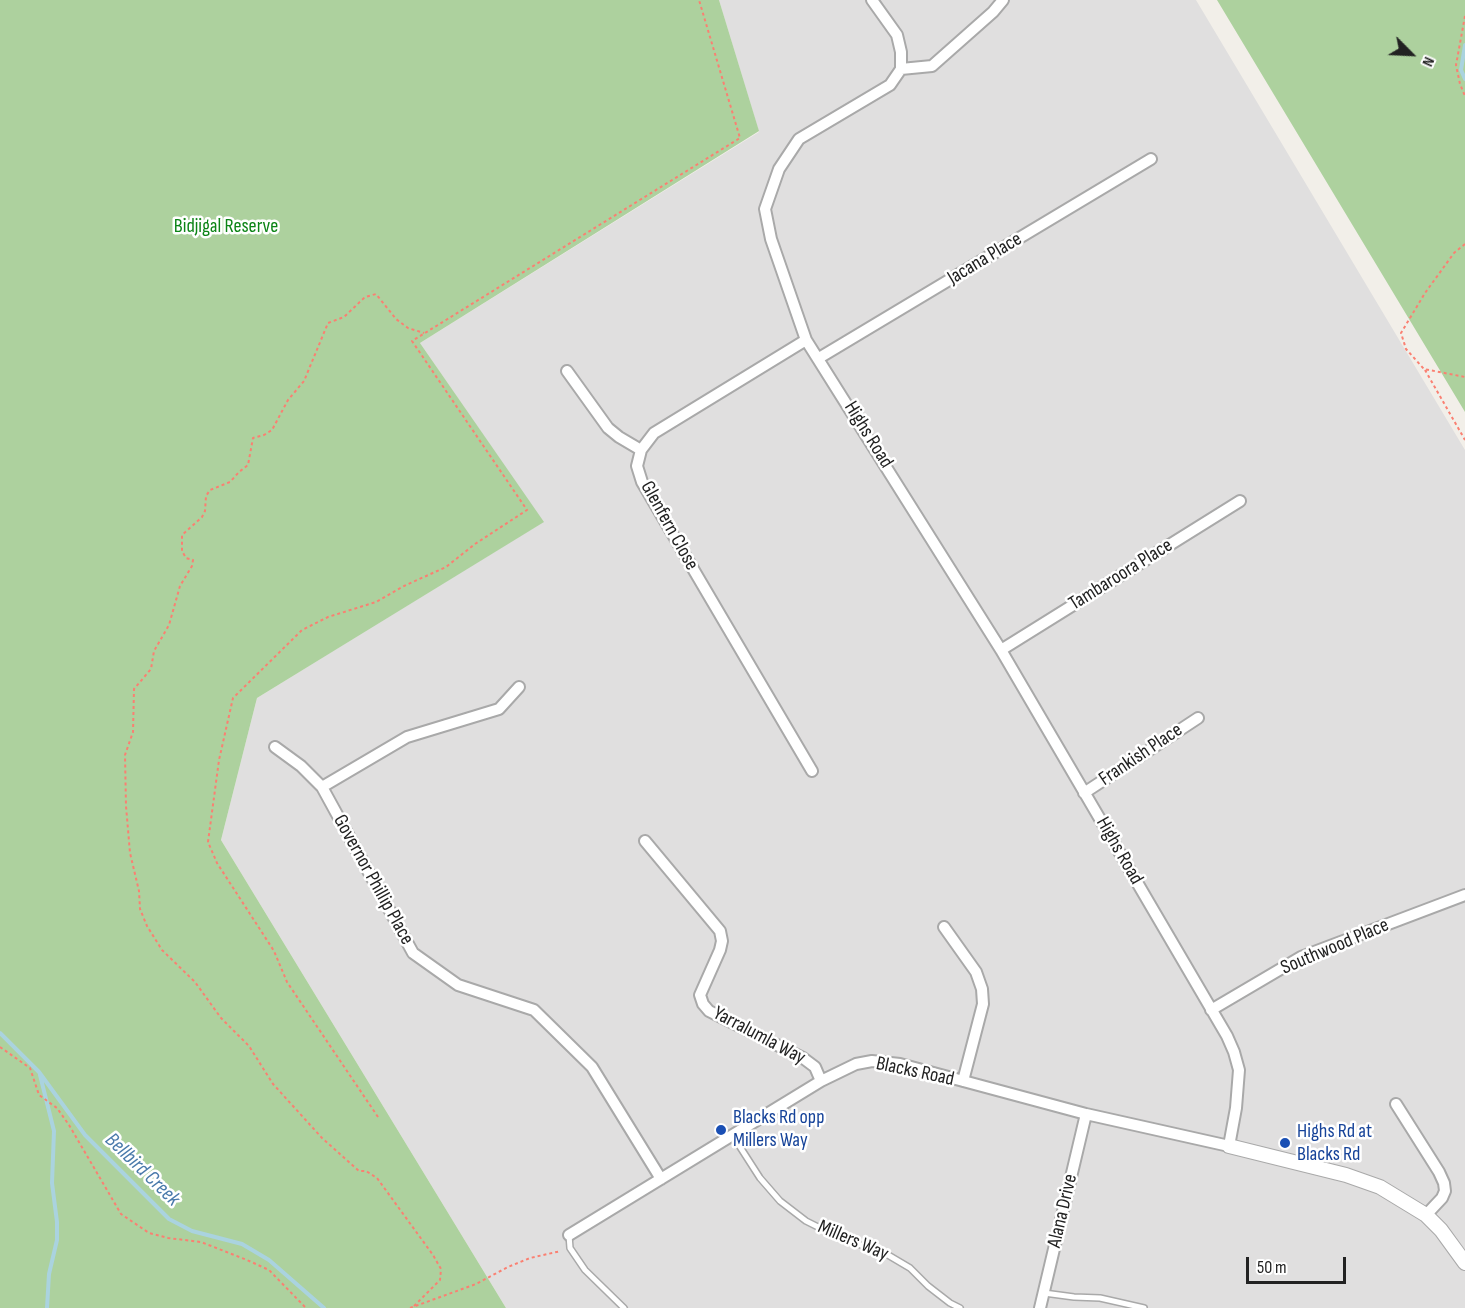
<!DOCTYPE html>
<style>
body{margin:0}
#map{position:relative;width:1465px;height:1308px;overflow:hidden;background:#f2efe9;font-family:"Sofia Sans Condensed",sans-serif}
canvas{display:block}
.north{position:absolute;left:1381px;top:24px;width:60px;height:60px;-webkit-text-stroke:4px #fff;paint-order:stroke;rotate:114deg;font-size:16px;font-weight:700;line-height:24px;text-align:center;color:#222}
.north::after{content:'';display:block;margin:auto;width:21px;height:27px;background:#222;clip-path:polygon(50% 0,100% 100%,50% 72%,0 100%)}
.scale{position:absolute;left:1246px;top:1257px;width:100px;height:27px;box-sizing:border-box;border:3px solid #222;border-top:0;padding-left:8px;font-size:18px;line-height:21px;white-space:nowrap;color:#222;-webkit-text-stroke:4px #fff;paint-order:stroke}
</style>
<div id="map">
<canvas width="1465" height="1308"></canvas>
<div class="north">N</div>
<div class="scale">50 m</div>
</div>
<script>
const ctx = document.querySelector('canvas').getContext('2d');
ctx.lineJoin = 'round';
function fill(path, color) { ctx.fillStyle = color; ctx.fill(path, 'evenodd'); }
const shape = rows => new Path2D(rows.map(r => 'M' + r).join(''));
function strokePath(path, color, width, dash) { ctx.strokeStyle = color; ctx.lineWidth = width; ctx.lineCap = dash ? 'butt' : 'round'; ctx.setLineDash(dash || []); ctx.stroke(path); }
function label(font, color, halo, rows, align = 'center') {
  ctx.font = font + ' "Sofia Sans Condensed",sans-serif'; ctx.lineWidth = 5; ctx.setLineDash([]); ctx.textBaseline = 'middle'; ctx.strokeStyle = halo; ctx.fillStyle = color; for (const [text, x, y, turn = 0] of rows) {
    ctx.save(); ctx.translate(x, y); ctx.rotate((+turn || 0) * Math.PI / 180); ctx.textAlign = isNaN(turn) ? turn : align; if (halo) ctx.strokeText(text, 0, 0); ctx.fillText(text, 0, 0); ctx.restore();
  }
}
const residential = shape([
 [719,0,1196,0,1465,450,1465,1308,506,1308,221,840,257,698,543,522,420,343,759,132]
]);
const forest = shape([
 [0,0,719,0,759,131,420,343,544,522,257,698,221,840,506,1308,0,1308],
 [1217,0,1465,0,1465,412]
]);
const stream = shape([
 [1465,45,1461,70,1465,79],
 [0,1033,39,1072,85,1135,169,1219,192,1231,242,1244,269,1260,324,1308],
 [40,1075,54,1131,52,1183,57,1222,57,1240,49,1274,47,1308]
]);
const path = shape([
 [1465,16,1456,65,1460,84,1465,96],
 [1465,244,1454,253,1425,293,1401,333,1406,349,1424,369,1465,377],
 [1425,370,1465,440],
 [0,1047,30,1068,39,1095,57,1108,69,1125,121,1214,149,1233,168,1238,201,1242,247,1260,269,1270,306,1308],
 [378,1117,287,982,274,951,217,863,208,842,219,760,233,698,302,630,328,617,376,602,404,586,446,567,475,544,527,510,412,341,740,138,699,0],
 [414,1306,440,1280,441,1269,433,1255,377,1178,366,1171,359,1171,322,1138,273,1084,249,1046,221,1018,195,982,162,950,147,926,140,909,139,891,130,853,126,806,125,755,133,732,134,689,151,669,154,651,169,625,180,586,192,566,193,560,186,558,182,551,182,535,202,517,205,511,206,496,210,490,230,482,239,472,248,465,253,438,264,435,272,430,288,400,304,381,328,323,344,317,365,297,376,294,396,319,408,328,424,333],
 [410,1308,476,1284,508,1267,530,1258,561,1251]
]);
const service = shape([
 [733,1136,760,1178,780,1201,806,1221,836,1236,888,1255,910,1268,928,1286,950,1303,960,1308],
 [569,1235,570,1248,585,1270,624,1308],
 [1044,1293,1074,1297,1100,1298,1144,1308]
]);
const minor = shape([
 [901,69,932,66,993,12,1003,0],
 [806,340,654,433,641,450,637,466,642,482,812,771],
 [819,358,1151,159],
 [567,371,608,428,619,437,641,450],
 [1001,650,1240,501],
 [275,747,301,766,322,787,413,953,458,985,534,1010,592,1067,661,1179],
 [322,787,407,737,499,709,519,687],
 [1084,793,1198,718],
 [645,841,720,931,722,941,720,950,700,995,703,1004,709,1011,803,1058,815,1067,821,1081],
 [944,927,976,972,982,989,983,1004,963,1081],
 [1211,1010,1301,957,1465,895],
 [1396,1104,1439,1172,1444,1183,1445,1191,1442,1198,1426,1215],
 [569,1235,821,1081,856,1064,872,1061,900,1064,1086,1114,1229,1146,1236,1108,1239,1070,1234,1052,1227,1036,1001,650,806,340,771,239,765,209,779,169,799,139,890,85,901,69,901,52,897,35,872,0],
 [1040,1308,1086,1114]
]);
const tertiary = shape([
 [1229,1146,1346,1175,1380,1187,1426,1215,1441,1230,1465,1263]
]);
const markers = [
 [721,1130,6,"#1a4fb4"],
 [1285,1143,6,"#1a4fb4"]
];
const parkNames = [
 ["Bidjigal Reserve",226,227]
];
const streetNames = [
 ["Jacana Place",985,259,-31],
 ["Highs Road",868,435,58],
 ["Glenfern Close",669,526,61],
 ["Tambaroora Place",1121,575,-32],
 ["Frankish Place",1141,755,-34],
 ["Highs Road",1119,851,60],
 ["Governor Phillip Place",373,880,61],
 ["Southwood Place",1335,947,-23],
 ["Yarralumla Way",759,1036,28],
 ["Blacks Road",915,1072,12],
 ["Alana Drive",1063,1211,-77],
 ["Millers Way",853,1241,23]
];
const transitNames = [
 ["Blacks Rd opp",733,1118],
 ["Millers Way",733,1141],
 ["Highs Rd at",1297,1132],
 ["Blacks Rd",1297,1155]
];
const waterNames = [
 ["Bellbird Creek",142,1170,44]
];
fill(residential, '#e0dfdf');
fill(forest, '#add19e');
strokePath(stream, '#aad3df', 4);
strokePath(service, '#a9a9a9', 8);
strokePath(minor, '#a9a9a9', 14);
strokePath(tertiary, '#a9a9a9', 16);
strokePath(path, '#fa8072', 2, [3, 3]);
strokePath(service, '#fff', 5);
strokePath(minor, '#fff', 10);
strokePath(tertiary, '#fff', 14);
for (const [x, y, r, color] of markers) { const dot = new Path2D(); dot.arc(x, y, r, 0, 2 * Math.PI); ctx.fillStyle = color; ctx.fill(dot); strokePath(dot, '#fff', 2); }
label('20px', '#0c8416', '#fff', parkNames);
label('20px', '#222', '#fff', streetNames);
label('20px', '#164399', '#fff', transitNames, 'left');
label('italic 21px', '#4a7aab', '#fff', waterNames);
</script>
